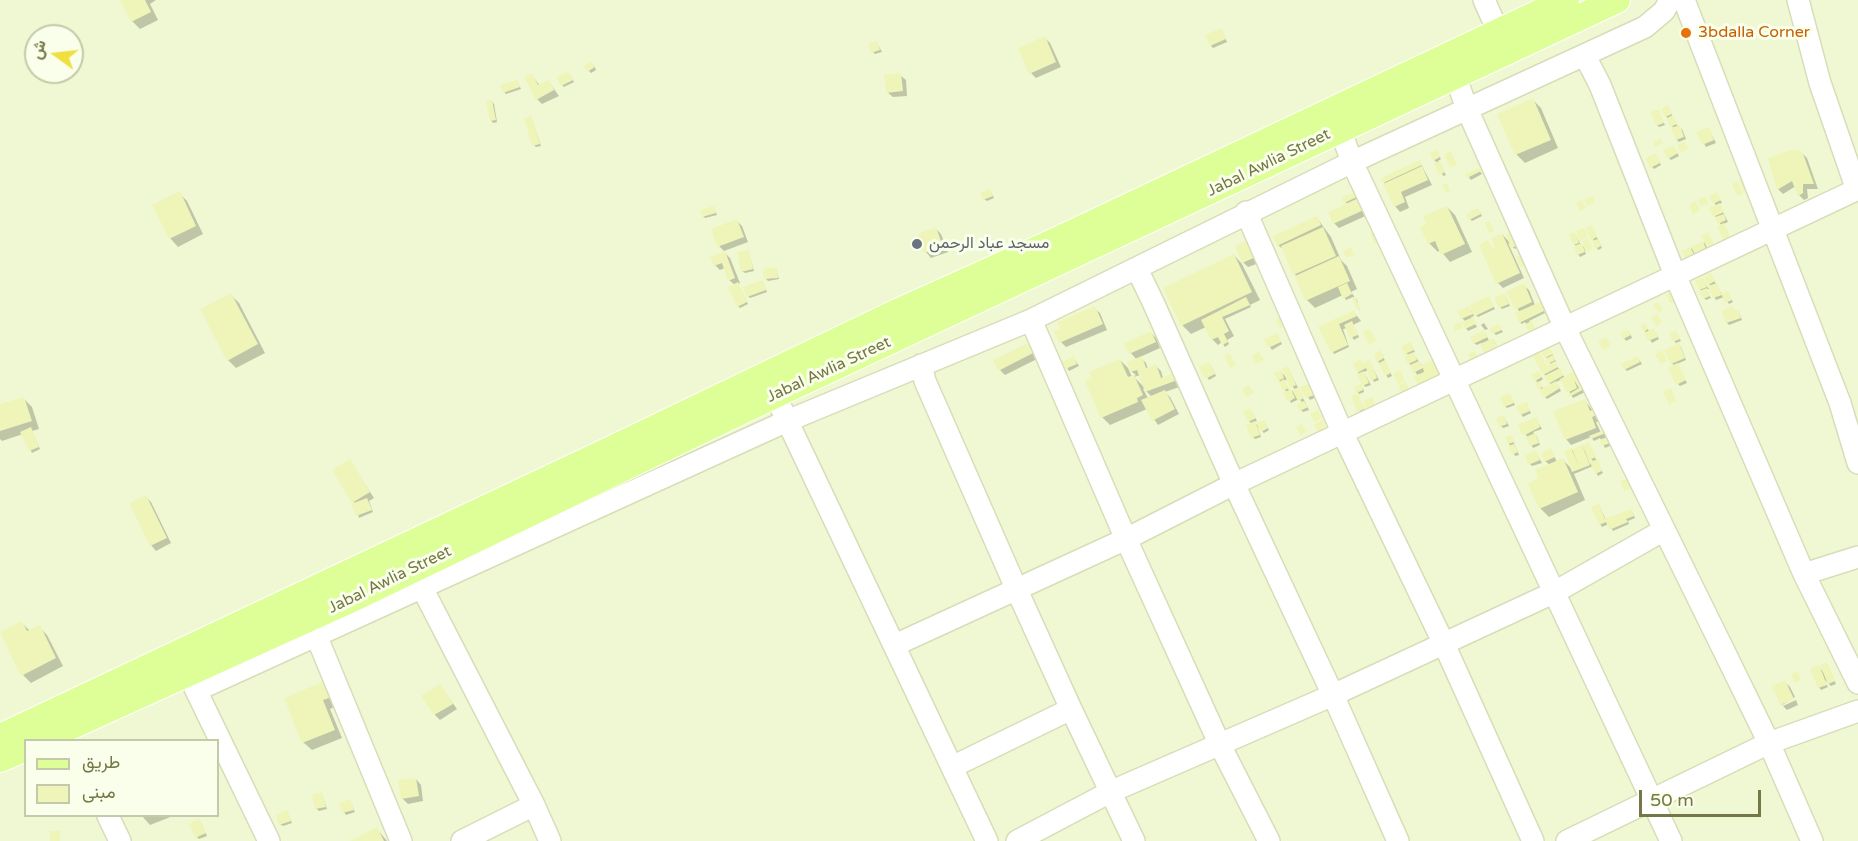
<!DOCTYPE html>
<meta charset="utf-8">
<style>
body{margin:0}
#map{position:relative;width:1858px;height:841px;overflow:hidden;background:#f5fee2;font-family:"Varela Round",Vazirmatn,sans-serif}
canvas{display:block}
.legend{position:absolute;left:24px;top:739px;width:195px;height:78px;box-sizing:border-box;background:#f9ffea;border:2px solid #c4c9a9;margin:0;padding:8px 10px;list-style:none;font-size:18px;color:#757747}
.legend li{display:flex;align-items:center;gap:12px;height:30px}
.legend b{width:30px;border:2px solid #c4c9a9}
.north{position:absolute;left:24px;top:24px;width:60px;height:60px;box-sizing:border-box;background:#f9ffea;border:2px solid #c4c9a9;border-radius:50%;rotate:285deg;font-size:16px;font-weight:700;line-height:24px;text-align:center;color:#757747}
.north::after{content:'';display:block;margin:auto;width:21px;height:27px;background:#efe040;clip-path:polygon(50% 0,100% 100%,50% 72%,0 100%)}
.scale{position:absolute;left:1639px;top:790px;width:122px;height:27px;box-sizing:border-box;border:3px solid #757747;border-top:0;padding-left:8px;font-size:18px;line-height:21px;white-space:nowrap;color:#757747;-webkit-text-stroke:4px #f9ffea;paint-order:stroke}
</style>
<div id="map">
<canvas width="1858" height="841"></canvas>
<ul class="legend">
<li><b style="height:8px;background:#deff98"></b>طريق</li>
<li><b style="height:16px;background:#eff5b8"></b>مبنى</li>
</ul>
<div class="north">ش</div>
<div class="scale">50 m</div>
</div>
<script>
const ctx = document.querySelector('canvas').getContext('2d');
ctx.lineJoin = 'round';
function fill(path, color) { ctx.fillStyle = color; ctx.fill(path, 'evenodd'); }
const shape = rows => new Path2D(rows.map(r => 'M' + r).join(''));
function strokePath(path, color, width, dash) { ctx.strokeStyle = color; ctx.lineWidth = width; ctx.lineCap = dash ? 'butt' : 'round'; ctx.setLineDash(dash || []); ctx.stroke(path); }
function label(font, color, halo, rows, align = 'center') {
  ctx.font = font + ' "Varela Round",Vazirmatn,sans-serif'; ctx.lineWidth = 6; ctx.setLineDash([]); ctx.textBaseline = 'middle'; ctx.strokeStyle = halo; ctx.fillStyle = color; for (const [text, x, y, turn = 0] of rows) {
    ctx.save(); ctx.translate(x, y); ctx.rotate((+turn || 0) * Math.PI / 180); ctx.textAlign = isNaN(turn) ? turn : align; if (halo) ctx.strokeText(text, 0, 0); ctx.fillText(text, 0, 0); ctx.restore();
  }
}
const residential = shape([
 [0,0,1858,0,1858,841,0,841],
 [36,36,72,36,72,72,36,72],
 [26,740,218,740,218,816,26,816]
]);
const shadow = shape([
 [122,0,156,0,150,4,158,20,140,29,132,21],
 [1223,32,1227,42,1213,48,1211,46],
 [1045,38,1050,43,1061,67,1036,78,1031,73],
 [877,43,882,52,875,54,873,52],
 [594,65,596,70,591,73,589,71],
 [532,75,540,86,549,82,559,96,542,104,537,99],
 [570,75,574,82,564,87,562,85],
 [900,75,906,80,907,96,893,97,887,92],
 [517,81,521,89,506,94,504,92],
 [1533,100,1541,108,1558,148,1525,163,1517,155,1499,115],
 [492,102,494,104,497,122,493,123,491,120],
 [1668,107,1678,127,1682,129,1686,139,1679,142,1677,140,1674,129,1666,116],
 [1658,111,1665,125,1659,127,1657,125],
 [531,117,541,146,536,147,534,145],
 [1709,129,1716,143,1706,147,1698,133],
 [1675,149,1679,156,1671,160,1669,158],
 [1802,153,1807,158,1818,189,1807,189,1808,198,1804,200,1799,195,1796,186,1783,194,1778,189],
 [1438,154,1441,159,1438,161,1446,175,1443,176,1438,163,1434,160],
 [1657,157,1661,165,1654,169,1652,167],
 [1421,164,1432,185,1405,197,1409,208,1400,212,1395,206,1384,182],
 [1478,169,1482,174,1471,180,1467,175],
 [990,190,994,198,987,201,984,199],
 [1361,190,1372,213,1339,228,1334,223,1348,204,1345,202],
 [179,193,187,201,203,234,178,247,170,238],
 [1717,194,1722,203,1719,204,1728,222,1721,225,1715,216,1716,206,1711,196],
 [1447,207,1455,215,1472,252,1450,262,1440,250,1438,252,1429,243,1422,227,1428,224],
 [714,208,717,215,705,218,703,216],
 [1480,212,1482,216,1472,221,1470,219],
 [1317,218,1331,237,1341,260,1347,266,1357,289,1351,292,1357,300,1360,311,1353,297,1346,300,1343,295,1315,308,1307,300,1284,250,1278,245],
 [737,221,742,226,748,242,724,251,719,246],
 [1592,227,1602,248,1598,250,1593,239],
 [936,229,941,234,948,252,931,258,926,252,920,235],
 [1502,234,1511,244,1522,246,1515,249,1508,243,1524,278,1503,288,1498,283,1488,242,1493,250,1497,248],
 [1575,234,1581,245,1584,247,1586,254,1580,257,1578,254,1577,247,1574,244],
 [1708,234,1714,248,1692,268,1684,252,1706,242],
 [1237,247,1262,262,1248,267,1243,262],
 [748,251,754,271,745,273,742,271],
 [725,253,730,258,740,283,738,284,748,304,740,308,738,306,735,285,729,280,725,268,720,270,715,265],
 [1234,255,1242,264,1260,300,1250,305,1251,307,1225,319,1234,336,1227,340,1229,344,1225,347,1222,342,1218,345,1212,339,1206,327,1191,334,1183,326,1165,289],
 [776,269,779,279,768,281,766,279],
 [1711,275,1722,295,1728,293,1733,302,1729,304,1724,297,1716,300,1710,288,1706,290,1711,298,1706,300,1704,298,1697,282,1704,281,1708,288,1712,287,1709,284],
 [762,282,767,292,750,298,748,296],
 [1523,285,1529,290,1535,305,1540,303,1545,313,1529,321,1533,325,1530,332,1525,322,1522,324,1520,322,1520,313,1508,292],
 [231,295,239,303,265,353,236,368,228,360],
 [1506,297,1510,306,1502,309,1500,307],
 [1489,298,1495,309,1478,317,1476,315],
 [1094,308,1100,313,1107,330,1066,347,1061,342],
 [1471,310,1474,316,1471,317,1477,327,1468,331,1466,328,1466,322,1462,318],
 [1738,310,1742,320,1729,325,1727,323,1734,312],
 [1354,312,1361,321,1353,325,1359,337,1354,340,1347,328,1343,329,1349,347,1334,354,1320,327],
 [1484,323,1488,329,1485,330,1481,325],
 [1499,326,1503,332,1496,335,1494,333],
 [1646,327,1650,332,1654,330,1659,339,1652,343,1645,331],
 [1151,333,1156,338,1160,348,1140,357,1146,363,1148,369,1156,366,1161,371,1163,378,1177,373,1185,385,1165,392,1170,397,1179,414,1158,425,1147,409,1110,425,1102,417,1120,360,1128,368,1132,377,1136,375,1131,371,1137,360,1131,353,1126,344],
 [1140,375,1145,388,1134,377],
 [1143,389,1144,389,1152,397,1148,398],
 [1630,333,1632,338,1626,341,1624,338],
 [1486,334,1489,341,1493,339,1495,342,1500,353,1487,356,1481,343,1477,345,1474,343],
 [1677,334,1681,341,1676,343,1681,347,1686,360,1677,364,1687,383,1680,386,1678,384,1674,366,1672,363,1678,345,1674,341],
 [1277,335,1282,344,1272,350,1266,341],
 [1032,343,1041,357,1005,375,1000,370],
 [1410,343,1415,352,1413,353,1422,366,1433,361,1438,366,1444,381,1425,389,1420,384,1418,376,1409,363,1409,355,1406,353],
 [1551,351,1556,362,1555,363,1565,378,1576,375,1589,390,1573,398,1562,379,1556,382,1561,391,1547,399,1545,397,1536,380,1540,375,1543,379,1539,382,1544,389,1551,385,1544,374,1547,367,1551,365,1543,352],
 [1382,354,1392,376,1388,378,1378,361],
 [1074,358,1079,366,1069,371,1064,362],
 [1638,358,1642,364,1627,371,1625,369],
 [1369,361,1379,380,1374,382,1368,370,1364,372,1371,385,1365,387,1358,372,1363,364],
 [1211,366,1216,376,1209,380,1201,368],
 [1288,368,1309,410,1303,412,1301,410,1303,403,1299,399,1291,403,1287,393,1279,380,1281,372,1288,379],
 [1288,379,1295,390,1290,392,1284,381],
 [1302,388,1321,395,1310,400],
 [1363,388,1364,392,1357,395,1365,411,1361,413,1352,397,1359,394,1358,392],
 [1510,395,1515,405,1507,408,1505,406],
 [23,398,32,407,39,429,32,431,40,449,32,453,23,434,2,441,0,439,0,406],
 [1585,401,1601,421,1596,422,1601,433,1606,431,1614,444,1605,448,1600,438,1594,441,1591,437,1571,445,1566,439],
 [1526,403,1531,413,1523,417,1521,414],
 [1252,412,1257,421,1254,422,1257,425,1264,421,1269,430,1264,433,1257,426,1261,437,1255,439,1253,437,1252,424,1249,421],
 [1504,417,1509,426,1503,428,1501,426],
 [1536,419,1542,429,1533,432,1537,437,1540,445,1533,448,1521,425],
 [1511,436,1519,455,1515,456,1509,444],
 [1588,444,1603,473,1598,476,1593,466,1574,474,1585,500,1549,517,1541,509,1530,485,1537,480,1550,465,1545,461,1551,450,1557,462,1562,459,1573,470,1566,452],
 [1586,454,1594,462,1590,464],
 [1536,452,1542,463,1532,466,1530,464],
 [350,461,374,498,369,501,373,512,359,518,355,504,334,471],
 [146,497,151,502,171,543,156,551,151,545],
 [1599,505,1606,520,1633,513,1635,518,1628,521,1629,524,1613,531,1609,524,1602,527,1600,524],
 [21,622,30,631,39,627,47,635,63,666,31,683,23,675],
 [1827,664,1836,684,1831,686,1824,679,1828,687,1821,690,1819,687,1819,667,1825,674],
 [1785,682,1790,687,1795,697,1782,705,1774,687],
 [325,683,339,705,330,709,342,738,312,750,303,742],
 [440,686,457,709,440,720,435,715],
 [1796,700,1798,705,1787,710,1783,706],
 [416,779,421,785,423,801,408,804,402,798],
 [322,794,327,809,319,811,316,808],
 [350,801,355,812,346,815,344,812],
 [287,812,292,823,283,826,280,824],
 [142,816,173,816,150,825],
 [201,823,207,836,199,839,197,837],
 [377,829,387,841,353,841]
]);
const building = shape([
 [120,0,145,0,151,12,131,22],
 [1222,28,1226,39,1210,46,1205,35],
 [1045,36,1056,62,1029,74,1018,48],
 [877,41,880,50,871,53,868,44],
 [592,61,595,67,587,72,584,66],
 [568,71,573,80,561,86,556,78],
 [532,73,538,85,549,80,554,90,536,100,524,77],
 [901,73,903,91,886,93,884,75],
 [517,80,520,87,503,93,500,85],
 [1533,98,1551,140,1515,155,1497,114],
 [492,100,496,120,490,121,486,101],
 [1668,105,1672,114,1665,117,1661,109],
 [1659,109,1664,123,1656,126,1651,112],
 [531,115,540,144,532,146,524,118],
 [1673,115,1677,124,1670,127,1667,118],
 [1680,125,1684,137,1676,140,1671,128],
 [1709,127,1714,140,1702,145,1696,132],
 [1661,138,1663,143,1655,147,1653,142],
 [1685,142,1688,149,1681,152,1677,145],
 [1673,145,1678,153,1668,159,1663,150],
 [1437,150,1440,157,1433,161,1430,153],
 [1791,150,1802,151,1814,184,1803,184,1803,193,1798,196,1792,181,1777,190,1768,158],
 [1451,151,1457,165,1450,168,1444,154],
 [1656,153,1660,163,1650,168,1646,158],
 [1420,160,1422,165,1383,183,1381,178],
 [1440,161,1445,172,1439,175,1434,163],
 [1422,166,1428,180,1401,192,1405,202,1394,207,1383,184],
 [1479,168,1481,171,1467,178,1465,174],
 [1746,177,1751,189,1744,192,1739,180],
 [1737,181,1743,194,1737,196,1732,184],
 [1447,183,1450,191,1446,193,1442,185],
 [990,189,993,196,983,200,980,192],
 [1361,189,1363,194,1344,203,1341,198],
 [180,191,196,226,169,239,152,205],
 [1717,192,1721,200,1713,204,1709,196],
 [1363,196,1368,208,1333,224,1328,212],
 [1592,196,1595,202,1587,206,1584,200],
 [1705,196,1709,204,1701,207,1698,200],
 [1582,200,1586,208,1580,211,1576,203],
 [1696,201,1700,210,1693,214,1689,205],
 [1720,203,1724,212,1713,217,1709,208],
 [714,206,716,213,702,217,700,210],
 [1447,206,1465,244,1441,255,1435,241,1428,244,1420,227,1426,224,1423,216],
 [1478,208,1481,214,1469,220,1466,214],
 [1724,214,1726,220,1718,224,1715,217],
 [1317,216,1321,225,1277,246,1273,236],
 [737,219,744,237,717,247,711,229],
 [1489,221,1494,231,1489,233,1485,223],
 [1724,223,1733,243,1726,246,1717,226],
 [1592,225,1597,237,1591,240,1586,228],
 [936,227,943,247,924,253,918,234],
 [1323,227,1336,256,1293,275,1281,246],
 [1584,228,1588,237,1580,241,1576,231],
 [1380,230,1384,240,1375,244,1370,234],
 [1515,231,1521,244,1511,248,1506,235],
 [1575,232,1579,243,1573,245,1569,234],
 [1708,232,1714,245,1707,248,1701,235],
 [1502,233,1520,273,1496,284,1479,245,1488,240,1492,248,1495,247,1491,238],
 [1588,238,1593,249,1587,252,1582,241],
 [1251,239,1258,256,1242,263,1235,246],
 [1598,239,1601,246,1595,249,1592,241],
 [1703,241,1706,249,1695,254,1691,247],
 [1582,243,1585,252,1577,255,1574,246],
 [1351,247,1354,255,1346,258,1343,251],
 [1690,247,1695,256,1686,260,1682,251],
 [749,250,753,269,741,272,737,252],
 [725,251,735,278,728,281,722,263,714,266,710,257],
 [1234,254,1252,292,1181,326,1163,288],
 [1525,254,1528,260,1524,262,1526,266,1521,268,1516,257],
 [1339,256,1350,281,1305,301,1295,276],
 [777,267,778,278,764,279,763,269],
 [1711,273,1715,281,1708,285,1704,277],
 [1703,277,1707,287,1699,290,1695,281],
 [763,280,766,290,747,297,743,287],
 [738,282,747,302,737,307,728,287],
 [1347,283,1352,294,1343,299,1338,287],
 [1524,283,1532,302,1515,310,1506,292],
 [1717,283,1721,294,1728,291,1732,300,1725,303,1722,295,1713,298,1708,286],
 [1707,288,1710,296,1703,299,1699,291],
 [1673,291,1678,299,1671,304,1666,295],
 [231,293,258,344,227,361,200,309],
 [1504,293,1509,304,1499,308,1494,298],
 [1355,296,1360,309,1357,310,1352,298],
 [1489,296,1494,307,1475,316,1470,305],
 [1246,297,1250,305,1222,317,1229,331,1224,334,1228,342,1222,345,1218,337,1211,340,1201,320],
 [1540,302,1544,311,1519,323,1515,313],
 [1658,302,1663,309,1659,313,1653,306],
 [1095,306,1103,324,1059,343,1054,331,1060,329,1057,322],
 [1469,306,1473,314,1461,319,1457,311],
 [1732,306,1734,310,1738,309,1741,318,1726,323,1721,311],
 [1354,310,1357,316,1339,324,1348,345,1331,353,1318,327],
 [1657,314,1662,322,1656,326,1651,318],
 [1283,316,1288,324,1280,328,1276,320],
 [1473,317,1476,324,1465,329,1462,322],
 [1352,321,1358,335,1350,338,1344,325],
 [1532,321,1536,330,1529,333,1525,324],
 [1460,322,1463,328,1455,331,1453,326],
 [1645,323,1648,329,1644,332,1640,326],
 [1499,324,1502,330,1492,334,1490,329],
 [1654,328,1658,337,1648,341,1644,333],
 [1370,329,1376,341,1369,345,1363,332],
 [1628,329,1631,335,1623,339,1620,333],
 [1484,330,1488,337,1473,344,1470,337],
 [1676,330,1680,339,1673,342,1669,333],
 [1151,331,1156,342,1129,354,1124,343],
 [1277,333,1281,342,1268,348,1264,340],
 [1606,337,1611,346,1603,350,1598,341],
 [1493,338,1499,350,1485,356,1480,344],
 [1032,341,1037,351,998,371,993,360],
 [1411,342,1414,350,1405,354,1401,346],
 [1679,343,1685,358,1671,364,1664,350],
 [1549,347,1553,354,1545,358,1541,352],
 [1380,350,1384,358,1377,362,1374,354],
 [1662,350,1667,361,1661,364,1655,354],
 [1475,351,1478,358,1471,362,1468,354],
 [1259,352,1264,360,1256,364,1252,356],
 [1414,352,1417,360,1408,364,1404,356],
 [1539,352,1547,366,1555,361,1558,367,1543,375,1533,356],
 [1230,353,1236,365,1230,368,1224,356],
 [1553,355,1555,360,1548,364,1545,359],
 [1074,356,1077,364,1065,369,1062,362],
 [1142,356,1146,368,1156,364,1161,378,1178,372,1180,379,1145,392,1137,370,1130,372,1127,362],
 [1638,356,1640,362,1624,370,1621,364],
 [1120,359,1128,377,1134,375,1143,395,1137,398,1138,402,1101,418,1085,381,1092,378,1089,372],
 [1361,359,1363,363,1370,360,1377,378,1371,381,1366,368,1357,373,1353,363],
 [1385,360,1391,373,1385,376,1379,363],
 [1433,360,1440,375,1418,385,1414,376,1424,372,1423,368,1413,373,1410,365,1419,361,1421,365],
 [1209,362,1215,374,1205,379,1199,367],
 [1678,363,1686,380,1676,385,1668,367],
 [1288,366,1296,385,1290,388,1282,369],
 [1560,368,1564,375,1548,384,1544,376],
 [1281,370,1284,378,1278,381,1274,373],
 [1400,370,1405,381,1398,384,1393,373],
 [1364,371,1369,383,1362,386,1363,390,1356,393,1354,387,1361,384,1357,374],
 [1539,371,1542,377,1535,381,1531,375],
 [1575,371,1588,387,1569,397,1568,395,1579,388,1574,380,1577,388,1567,393,1560,379],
 [1284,379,1289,388,1283,391,1279,382],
 [1540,381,1543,387,1539,389,1535,383],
 [1556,381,1560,388,1544,398,1539,390],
 [1314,382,1320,393,1306,398,1300,387],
 [1406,382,1409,389,1401,392,1398,386],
 [1249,385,1254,393,1246,397,1242,389],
 [1299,387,1304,398,1298,401,1292,390],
 [1671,388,1676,401,1669,405,1663,392],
 [1291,389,1295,398,1288,402,1283,393],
 [1165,390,1175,409,1152,421,1141,400],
 [1358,393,1364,409,1357,412,1351,396],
 [1510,393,1514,403,1504,407,1500,397],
 [24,397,32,421,0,431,0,404],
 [1372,397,1375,405,1366,409,1363,401],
 [1585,399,1590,411,1594,409,1597,415,1592,417,1596,428,1565,440,1553,411],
 [1304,401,1308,407,1300,411,1297,404],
 [1527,402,1530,411,1520,415,1516,406],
 [1250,408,1256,418,1248,422,1243,412],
 [1318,410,1322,418,1315,422,1310,414],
 [1504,415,1507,424,1499,427,1496,418],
 [1537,417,1540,427,1523,436,1518,424],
 [1264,420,1268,428,1261,432,1256,423],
 [1322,420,1326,429,1318,433,1314,425],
 [1255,421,1260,435,1251,438,1246,425],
 [1302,424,1306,432,1300,435,1296,427],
 [31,427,39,447,29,451,20,432],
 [1607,429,1608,432,1591,439,1589,436],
 [1535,433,1539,443,1530,446,1526,437],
 [1512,435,1514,442,1508,444,1505,437],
 [1610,436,1613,442,1602,446,1599,440],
 [1589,442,1596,457,1589,460,1582,445],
 [1514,444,1518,452,1512,455,1508,446],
 [1582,445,1590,465,1580,469,1572,449],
 [1551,448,1555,457,1544,462,1541,453],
 [1571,448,1580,469,1572,472,1564,451],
 [1536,450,1540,460,1528,465,1525,455],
 [1563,458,1578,492,1539,509,1528,484,1536,479,1538,475,1535,470],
 [350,459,370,492,352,503,332,470],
 [1598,459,1602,471,1595,474,1590,462],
 [1633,477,1637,486,1624,491,1620,481],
 [146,495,167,538,150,546,129,503],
 [367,498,372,510,356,516,351,504],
 [1599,504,1605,519,1631,509,1634,516,1626,519,1628,522,1609,530,1606,522,1599,525,1591,507],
 [22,621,27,631,40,625,56,658,21,676,0,632],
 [1827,662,1835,681,1828,684,1820,665],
 [1819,665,1827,685,1818,688,1810,669],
 [1797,671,1801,680,1795,683,1791,674],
 [1785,680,1794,699,1780,705,1772,686],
 [325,681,332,697,323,700,335,730,302,743,284,698],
 [440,684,453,704,434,715,421,696],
 [416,778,419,796,401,799,398,780],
 [322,792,326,807,315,809,312,795],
 [350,799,354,810,342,813,339,803],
 [287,810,291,821,279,825,276,814],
 [199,819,206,833,195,838,189,824],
 [377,827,384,841,350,841],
 [50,831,60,831,60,841,50,841]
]);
const minor = shape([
 [1484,0,1498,31],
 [1684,0,1840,403,1858,463],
 [1798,0,1820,83,1857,190],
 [1585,56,1600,85,1675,275,1804,574,1858,683],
 [1455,75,1467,109,1565,328,1726,655,1769,743,1812,841],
 [1340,129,1352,162,1671,841],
 [1246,212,1343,434,1444,644,1533,841],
 [1137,269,1153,302,1234,484,1333,695,1398,841],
 [1031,320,1126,539,1220,745,1269,841],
 [921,365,925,381,1016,588,1071,709,1134,841],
 [775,395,987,841],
 [415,574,534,805,550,841],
 [1804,574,1858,557],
 [316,635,401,841],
 [895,645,1126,539,1234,484,1858,189],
 [191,680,269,841],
 [197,690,787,421,1031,320,1352,162,1645,27,1664,11,1670,0],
 [952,767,1071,709],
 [108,816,120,841],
 [462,841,534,805],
 [1017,841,1110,792,1333,695,1555,592,1664,530],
 [1567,841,1769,743,1858,711]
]);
const major = shape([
 [0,737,603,453,897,312,1055,241,1566,0],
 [41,740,350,600,775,395,1617,0],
 [0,759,26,748]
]);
const markers = [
 [1686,33,6,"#e8710a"],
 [917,244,6,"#6b7280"]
];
const foodNames = [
 ["3bdalla Corner",1698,33]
];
const streetNames = [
 ["Jabal Awlia Street",1269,163,-26],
 ["Jabal Awlia Street",829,370,-25],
 ["Jabal Awlia Street",390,580,-26]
];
const worshipNames = [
 ["مسجد عباد الرحمن",929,244]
];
fill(residential, '#eff8d3');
fill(shadow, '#0003');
fill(building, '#eff5b8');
strokePath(minor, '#d8ddb8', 24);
strokePath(major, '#fff', 28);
strokePath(minor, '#fff', 21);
strokePath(major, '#deff98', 26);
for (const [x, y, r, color] of markers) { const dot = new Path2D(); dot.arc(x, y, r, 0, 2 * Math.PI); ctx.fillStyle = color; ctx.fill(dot); strokePath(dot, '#f9ffea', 2); }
label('16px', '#c56008', '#f9ffea', foodNames, 'left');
label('16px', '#757747', '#f9ffea', streetNames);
label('16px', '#5b616d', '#f9ffea', worshipNames, 'left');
</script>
